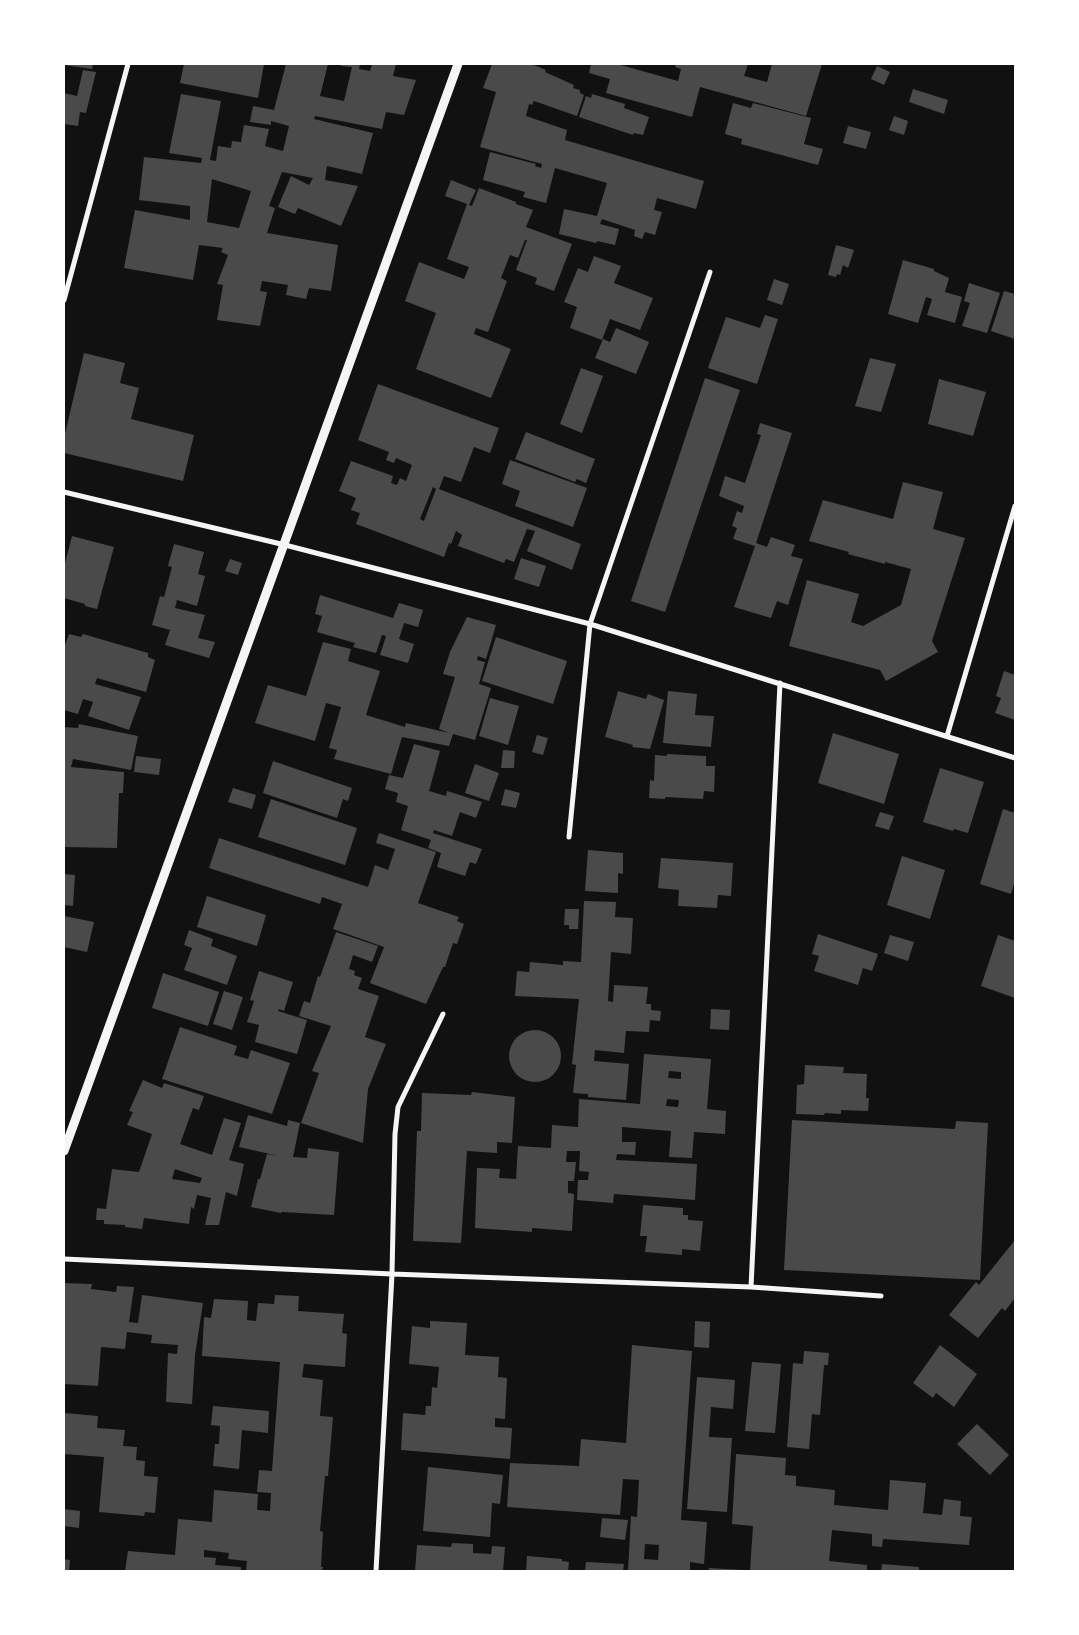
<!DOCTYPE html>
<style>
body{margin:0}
#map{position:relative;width:1079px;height:1635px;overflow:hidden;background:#111;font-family:Raleway,sans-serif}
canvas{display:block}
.frame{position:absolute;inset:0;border:65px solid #fff;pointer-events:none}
</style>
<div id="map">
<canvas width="1079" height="1635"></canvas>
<div class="frame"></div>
</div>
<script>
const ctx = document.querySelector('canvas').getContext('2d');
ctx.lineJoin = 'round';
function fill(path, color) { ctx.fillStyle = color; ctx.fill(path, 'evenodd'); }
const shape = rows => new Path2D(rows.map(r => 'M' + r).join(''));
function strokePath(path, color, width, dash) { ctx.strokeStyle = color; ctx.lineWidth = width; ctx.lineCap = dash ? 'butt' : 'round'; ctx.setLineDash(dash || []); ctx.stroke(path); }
const building = shape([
 [64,64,93,64,92,69,64,65],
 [184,64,264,64,258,98,180,83],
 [286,64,328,64,320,96,344,101,352,67,341,66,342,64,360,64,359,69,370,71,372,64,396,64,393,76,416,80,404,115,386,112,382,129,315,116,314,119,373,133,362,174,327,166,325,180,358,186,341,226,298,208,295,214,278,207,291,176,309,185,313,178,282,172,269,206,275,208,267,233,338,245,331,291,309,288,306,299,286,295,288,285,262,281,260,291,267,292,260,326,217,320,223,285,217,284,228,255,221,252,223,248,199,245,193,280,124,268,135,210,190,220,190,206,139,200,144,157,201,163,202,158,169,153,181,94,221,101,210,160,216,161,218,146,231,148,232,141,241,142,244,125,269,129,265,146,283,151,289,126,271,121,271,125,250,122,253,106,274,110],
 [212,179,251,191,239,228,207,222],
 [492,64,531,64,546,70,545,72,574,85,573,88,580,90,580,93,584,95,577,116,534,101,532,105,529,104,526,116,567,130,565,140,704,181,696,209,657,198,654,210,662,212,655,235,645,232,642,239,634,236,635,230,602,219,600,224,619,229,615,245,597,241,596,243,559,234,564,209,597,216,607,183,555,168,546,203,523,197,525,192,483,180,490,152,536,164,535,166,541,168,542,164,480,147,496,92,483,88],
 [591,64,617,64,678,81,681,69,675,67,676,64,748,64,744,76,767,82,772,64,822,64,806,116,700,87,692,117,606,93,610,79,589,73],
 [877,66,890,72,884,85,871,79],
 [83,70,96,72,86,113,80,112,78,126,64,124,64,93,77,96],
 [913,89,948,100,944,114,909,102],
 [592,94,625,104,624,108,649,117,643,135,634,133,633,135,579,117,586,96,591,98],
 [733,103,751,108,753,103,811,118,804,144,823,149,818,165,741,144,742,139,725,134],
 [894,116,908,121,904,135,889,130],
 [848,126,871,132,866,149,843,143],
 [451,180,476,190,469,205,472,206,479,188,516,202,516,204,533,210,526,227,572,244,554,291,535,284,537,278,516,270,527,240,525,240,518,258,510,255,501,278,507,281,488,332,476,328,474,334,511,349,491,398,416,369,436,313,405,301,419,262,464,279,469,267,447,259,467,204,445,196],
 [836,245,854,250,848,268,843,265,840,275,837,274,836,277,828,275],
 [594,256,621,266,614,283,653,298,640,330,610,319,602,340,570,328,577,307,564,302,578,268,588,272],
 [903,260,934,269,934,271,949,278,945,292,962,297,955,323,927,315,932,299,926,297,918,323,888,314],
 [774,279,789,284,782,305,767,300],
 [969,283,1000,293,987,333,962,326,970,303,964,301],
 [1004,291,1015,294,1015,339,991,331],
 [765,315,778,319,757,384,708,368,726,317,760,328],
 [616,328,649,342,636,374,595,358,603,339,610,342],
 [84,353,125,363,120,383,139,388,131,419,194,435,183,481,64,453,64,438],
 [870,358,896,364,881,412,855,406],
 [581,368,603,376,582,433,560,424],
 [705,378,740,390,665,612,631,601],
 [939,379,986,392,973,436,928,424],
 [378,384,499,428,490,453,474,447,461,482,444,476,439,489,581,544,572,570,527,551,535,531,527,529,514,562,506,559,504,563,458,546,462,535,456,531,451,544,449,543,444,557,356,524,360,513,351,510,356,498,339,491,351,461,393,476,391,483,397,485,400,478,406,481,412,465,396,458,394,463,386,460,389,452,358,440],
 [433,487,436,489,424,521,420,519],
 [760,423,792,433,756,543,767,547,771,537,795,545,791,556,803,559,788,605,777,601,771,618,734,607,755,546,733,539,737,528,732,526,737,511,742,513,744,506,719,496,725,476,745,483,761,435,757,434],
 [526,432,595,459,586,483,577,479,575,482,515,459],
 [510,460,587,488,573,527,515,506,520,491,502,484],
 [903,482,943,492,933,529,965,538,932,641,938,652,886,681,880,670,789,646,807,580,859,594,851,622,863,626,901,605,911,569,885,562,885,564,848,554,849,552,809,541,823,500,893,519],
 [72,536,114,547,97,609,85,606,85,604,64,598,64,567],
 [174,544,204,552,198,574,205,576,197,606,177,600,175,608,205,615,198,638,215,642,209,658,165,645,170,630,152,625,160,596,164,597,172,567,168,566],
 [521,558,546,566,539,587,514,579],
 [230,559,242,563,238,575,225,571],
 [320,595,393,618,399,603,423,610,418,627,404,623,399,639,414,644,408,663,380,655,386,636,382,635,376,653,353,647,355,643,317,632,322,616,315,614],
 [467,617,496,625,486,659,478,656,477,660,485,662,479,684,491,688,475,740,453,734,449,746,402,737,391,774,334,759,337,750,329,748,341,707,326,703,315,741,255,723,268,685,306,696,323,642,351,649,348,661,380,671,366,715,405,727,406,723,449,733,439,729,455,677,443,674,450,652],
 [69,634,81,637,83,634,148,653,148,657,155,660,146,692,97,678,95,684,141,697,129,730,88,716,93,702,83,699,78,714,64,710,64,644,65,645],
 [496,637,567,661,553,704,482,681],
 [1004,671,1015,675,1015,720,995,713,1001,698,996,696],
 [618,691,646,699,648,694,664,700,650,749,632,747,633,745,605,737],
 [668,691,697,694,695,715,714,716,711,747,663,743],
 [490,698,519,706,508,745,479,736],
 [79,724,138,736,131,770,73,759,71,767,124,772,123,793,119,793,117,848,64,847,64,727,78,728],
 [833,733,899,754,884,804,818,783],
 [537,735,548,738,543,755,532,752],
 [414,744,440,751,429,791,446,796,447,791,482,802,476,818,460,812,452,836,434,830,433,833,482,849,476,864,470,862,465,876,437,867,441,853,428,848,431,840,401,830,408,806,396,802,398,793,385,789,389,775,403,778],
 [503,750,515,751,514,768,501,768],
 [667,754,706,756,706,766,715,766,714,792,704,791,703,799,665,797,665,799,649,798,650,780,654,781,655,755,667,756],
 [136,756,161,759,159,775,134,772],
 [273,761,352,788,348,801,343,799,337,818,263,793],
 [475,764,499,773,489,801,465,793],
 [940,768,984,782,968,833,954,829,953,831,923,822],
 [233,788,256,795,252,809,228,802],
 [505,789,520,793,516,808,501,805],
 [271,799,357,828,345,865,258,837],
 [1003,809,1015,813,1015,880,1011,894,980,884],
 [880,812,894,816,889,830,875,826],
 [379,833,436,852,418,903,459,917,457,921,464,924,457,944,453,943,445,967,443,967,426,1004,370,983,384,947,333,929,342,904,322,897,320,904,209,868,219,838,368,887,375,865,388,870,395,849,376,843],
 [588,850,623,853,623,874,618,873,618,893,585,891],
 [902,856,945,870,930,919,887,905],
 [661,858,733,863,731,896,718,895,717,908,678,906,679,890,658,888],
 [64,874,75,875,73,906,64,905],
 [207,896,266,915,257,946,197,927],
 [584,901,616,902,615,917,633,918,631,954,611,952,608,1001,613,1002,614,985,648,987,646,1004,651,1004,651,1010,661,1011,660,1021,650,1020,649,1032,626,1031,624,1053,595,1050,594,1061,629,1064,626,1100,588,1097,588,1094,573,1093,576,1065,572,1064,579,999,515,996,517,971,529,972,530,962,563,965,563,961,581,962],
 [565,909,579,909,578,929,569,929,569,925,564,925],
 [64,916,94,922,87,952,64,947],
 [189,930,213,939,211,946,237,956,227,985,184,970,192,948,184,945],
 [336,932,378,946,372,962,353,955,349,969,355,971,354,975,362,978,358,989,379,996,365,1037,386,1044,368,1089,363,1143,301,1123,319,1073,312,1071,331,1026,299,1016,304,1001,310,1003,318,976,320,977],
 [818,934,878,954,872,971,863,968,858,985,814,971,819,956,812,954],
 [890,935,914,942,908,961,884,953],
 [998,935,1015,941,1015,998,981,986],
 [259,971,293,982,284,1011,279,1009,278,1011,307,1020,297,1054,255,1042,259,1025,247,1022,254,1001,250,1000],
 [163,973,219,992,208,1026,152,1008],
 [224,991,243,997,232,1030,213,1024],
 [711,1009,730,1010,729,1030,710,1029],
 [180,1027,237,1046,234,1055,248,1059,251,1050,290,1063,272,1114,162,1079],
 '509 1056a26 26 0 1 1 52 0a26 26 0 1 1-52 0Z',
 [644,1054,711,1059,707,1109,726,1111,725,1134,694,1132,692,1158,669,1157,671,1131,622,1127,622,1142,636,1142,635,1155,617,1154,616,1160,697,1164,695,1200,614,1194,613,1203,577,1200,578,1180,588,1180,589,1172,579,1171,580,1151,567,1151,566,1162,576,1162,574,1181,568,1181,568,1193,574,1194,572,1231,532,1228,532,1232,475,1228,477,1168,500,1169,499,1178,516,1179,518,1146,551,1148,552,1125,578,1127,579,1099,640,1104],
 [669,1071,681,1072,681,1079,668,1078],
 [667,1099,679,1100,678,1107,666,1106],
 [805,1065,844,1067,843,1073,867,1074,866,1098,869,1098,868,1111,841,1110,841,1114,825,1113,824,1115,796,1114,797,1085,804,1084],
 [143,1080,162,1088,164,1083,204,1096,199,1110,193,1108,180,1144,212,1155,224,1118,241,1123,229,1160,244,1164,237,1196,226,1192,219,1225,205,1225,211,1198,197,1195,194,1209,191,1207,189,1224,144,1218,142,1229,125,1227,125,1225,104,1224,104,1220,96,1220,97,1208,106,1209,112,1169,139,1172,152,1134,127,1125,133,1112,129,1111],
 [175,1169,202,1178,200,1183,172,1179],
 [472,1092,515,1097,512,1143,497,1142,497,1153,467,1151,461,1243,413,1241,417,1131,421,1131,422,1093,471,1095],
 [248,1115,287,1126,288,1120,300,1123,293,1157,307,1158,308,1148,339,1152,334,1215,282,1212,281,1213,251,1207,258,1179,260,1179,267,1154,279,1156,239,1147],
 [792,1120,955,1129,956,1121,988,1123,980,1280,784,1270],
 [643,1205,683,1208,683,1215,688,1215,688,1220,703,1221,700,1251,682,1249,682,1255,645,1252,647,1236,640,1236],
 [1015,1240,1015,1298,1005,1311,1002,1308,978,1338,949,1315,976,1282,979,1285],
 [64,1283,92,1284,91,1289,116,1292,117,1286,134,1287,129,1322,138,1323,142,1295,203,1303,195,1355,192,1404,166,1402,168,1353,177,1354,178,1345,151,1343,152,1335,127,1332,125,1349,101,1347,98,1386,64,1384],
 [275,1295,299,1296,298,1311,344,1314,342,1333,347,1334,345,1367,304,1364,302,1377,323,1380,320,1416,333,1417,328,1476,325,1476,320,1531,323,1532,321,1567,323,1567,322,1571,246,1571,247,1561,228,1559,229,1553,204,1550,204,1557,216,1558,215,1565,241,1567,241,1571,125,1571,128,1551,175,1555,178,1519,212,1522,214,1490,258,1494,257,1510,270,1511,271,1493,257,1492,259,1470,272,1471,280,1362,202,1356,204,1317,211,1318,214,1299,248,1301,247,1320,256,1321,258,1303,274,1304],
 [430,1321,467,1323,465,1355,499,1357,498,1377,507,1378,505,1419,495,1418,495,1427,512,1428,510,1459,401,1450,403,1413,425,1415,426,1406,431,1406,432,1387,437,1388,439,1367,409,1364,412,1326,430,1328],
 [695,1321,710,1322,709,1348,694,1347],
 [632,1345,692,1351,681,1520,707,1522,704,1564,690,1562,690,1571,628,1571,631,1516,637,1517,639,1480,623,1479,620,1515,507,1507,510,1463,579,1466,581,1439,626,1443],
 [645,1544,659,1545,658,1560,644,1559],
 [940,1345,977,1374,954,1407,936,1393,933,1398,913,1383],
 [804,1351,829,1353,828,1365,824,1365,820,1415,812,1414,809,1449,787,1447,793,1363,803,1364],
 [752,1362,781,1364,775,1433,745,1431],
 [697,1377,735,1380,733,1409,711,1407,709,1437,732,1438,727,1512,687,1509],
 [213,1406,269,1411,268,1433,242,1430,239,1469,213,1466,215,1444,219,1444,220,1426,211,1425],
 [64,1413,98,1416,97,1428,125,1430,123,1446,137,1447,136,1460,145,1461,144,1476,158,1477,155,1513,145,1512,144,1516,99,1512,104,1457,64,1454],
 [977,1424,1009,1455,990,1475,957,1444],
 [736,1454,786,1458,785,1475,796,1476,796,1486,835,1490,834,1505,888,1510,890,1480,926,1483,923,1513,942,1515,944,1499,961,1501,960,1516,972,1517,969,1545,883,1539,882,1547,872,1546,872,1534,832,1530,829,1561,867,1565,867,1571,750,1571,753,1526,732,1524],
 [428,1467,503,1475,500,1504,492,1503,490,1537,423,1531],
 [64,1509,80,1511,79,1528,64,1526],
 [602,1518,628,1520,625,1540,600,1537],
 [452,1543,473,1544,473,1553,491,1554,492,1546,505,1547,503,1571,415,1571,417,1545,451,1547],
 [527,1556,562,1559,562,1561,569,1562,568,1571,526,1571],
 [64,1559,70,1560,69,1571,64,1571],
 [586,1562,624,1564,623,1571,585,1571],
 [882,1564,919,1567,919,1571,881,1571],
 [709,1568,743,1570,742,1571,709,1571]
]);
const minor = shape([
 [64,300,128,64],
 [64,492,285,545,590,624,1015,758],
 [947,736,1015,506],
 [569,837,590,624,710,272],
 [64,1259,392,1274,751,1287,881,1296],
 [751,1287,780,683],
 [376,1571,392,1274,395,1134,398,1107,443,1014]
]);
const tertiary = shape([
 [64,1151,458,64]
]);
fill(building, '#4a4a4a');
strokePath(minor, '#f5f5f5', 5);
strokePath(tertiary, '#f5f5f5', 9);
</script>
